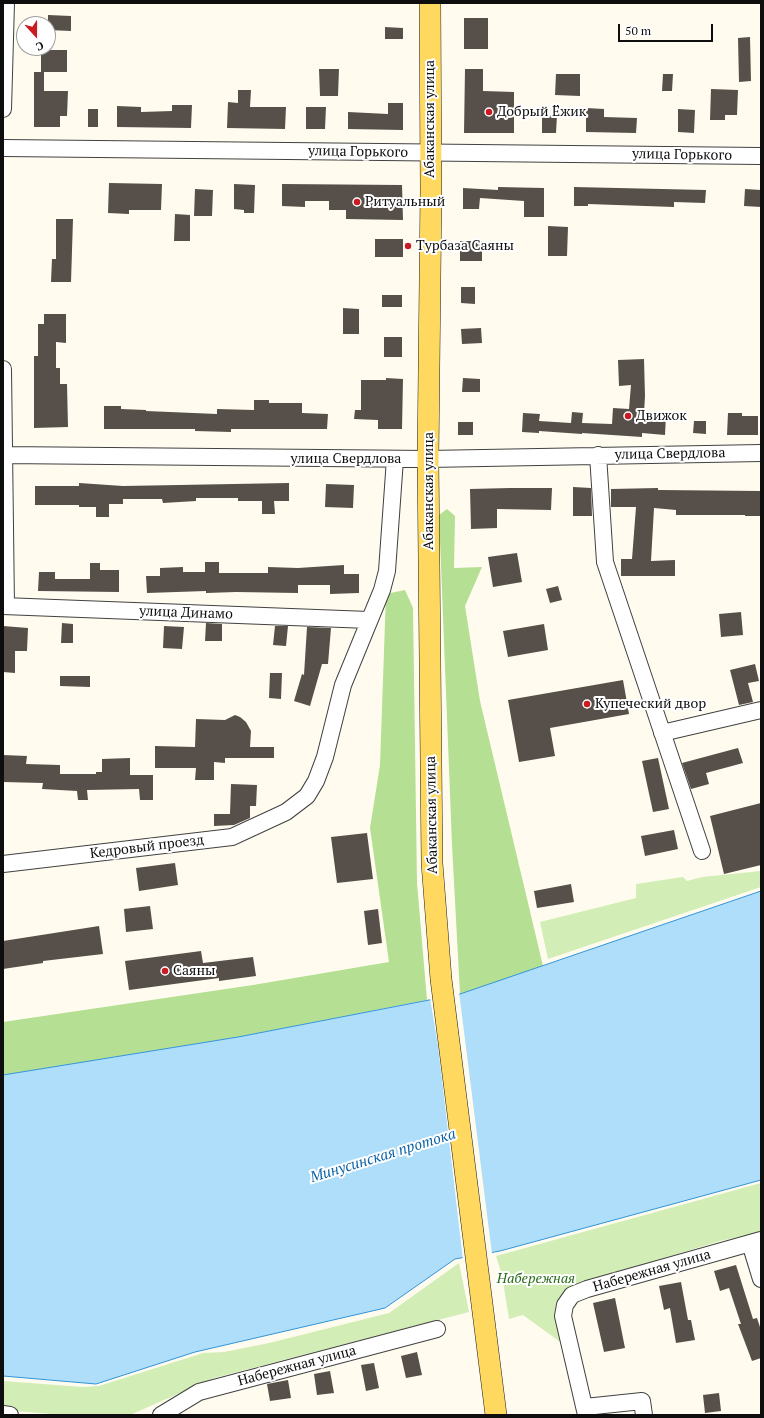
<!DOCTYPE html>
<meta charset="utf-8">
<style>
body{margin:0}
#map{position:relative;width:764px;height:1418px;overflow:hidden;background:#fffcef;font-family:"PT Serif",serif}
canvas{display:block}
.frame{position:absolute;inset:0;border:4px solid #0e0e0e;pointer-events:none}
.north{position:absolute;left:16px;top:16px;width:40px;height:40px;box-sizing:border-box;background:#fff;border:1px solid #9f9f9f;border-radius:50%;rotate:159deg;font-size:11px;font-weight:700;line-height:16px;text-align:center;color:#0e0e0e}
.north::after{content:'';display:block;margin:auto;width:14px;height:18px;background:#c81b22;clip-path:polygon(50% 0,100% 100%,50% 72%,0 100%)}
.scale{position:absolute;left:618px;top:24px;width:95px;height:18px;box-sizing:border-box;border:2px solid #0e0e0e;border-top:0;padding-left:5px;font-size:12px;line-height:14px;white-space:nowrap;color:#0e0e0e;-webkit-text-stroke:3px #fff;paint-order:stroke}
</style>
<div id="map">
<canvas width="764" height="1418"></canvas>
<div class="frame"></div>
<div class="north">С</div>
<div class="scale">50 m</div>
</div>
<script>
const ctx = document.querySelector('canvas').getContext('2d');
ctx.lineJoin = 'round';
function fill(path, color) { ctx.fillStyle = color; ctx.fill(path, 'evenodd'); }
const shape = rows => new Path2D(rows.map(r => 'M' + r).join(''));
function strokePath(path, color, width, dash) { ctx.strokeStyle = color; ctx.lineWidth = width; ctx.lineCap = dash ? 'butt' : 'round'; ctx.setLineDash(dash || []); ctx.stroke(path); }
function label(font, color, halo, rows, align = 'center') {
  ctx.font = font + ' "PT Serif",serif'; ctx.lineWidth = 4; ctx.setLineDash([]); ctx.textBaseline = 'middle'; ctx.strokeStyle = halo; ctx.fillStyle = color; for (const [text, x, y, turn = 0] of rows) {
    ctx.save(); ctx.translate(x, y); ctx.rotate((+turn || 0) * Math.PI / 180); ctx.textAlign = isNaN(turn) ? turn : align; if (halo) ctx.strokeText(text, 0, 0); ctx.fillText(text, 0, 0); ctx.restore();
  }
}
const green = shape([
 [761,871,761,887,548,959,540,922,636,898,636,884,683,877,687,881,702,877],
 [761,1183,761,1232,720,1241,592,1280,568,1291,563,1344,523,1315,509,1319,502,1275,496,1256],
 [459,1263,469,1312,214,1378,130,1415,64,1415,3,1410,3,1381,83,1387,99,1386,203,1353,224,1352,269,1343,389,1313]
]);
const forest = shape([
 [447,509,455,516,454,568,482,567,465,606,480,701,543,966,460,994,452,845,439,515],
 [405,590,413,608,417,883,427,1000,238,1037,3,1075,3,1022,253,985,389,962,370,828,380,765,386,594]
]);
const water = shape([
 [761,891,761,1180,500,1251,455,1259,385,1308,195,1352,96,1384,3,1376,3,1075,238,1037,460,994,761,891]
]);
const pier = shape([
 [459,992,492,1254,463,1260,438,1046,430,998]
]);
const building = shape([
 [48,15,71,16,71,31,48,30],
 [464,18,488,18,488,49,464,49],
 [385,27,403,28,403,39,385,39],
 [750,37,751,81,739,82,738,38],
 [41,50,67,50,67,72,41,72],
 [319,69,339,69,338,96,320,96],
 [465,69,483,69,483,91,514,92,514,133,464,133],
 [34,72,44,72,44,91,68,91,67,116,60,116,60,127,34,127],
 [556,74,580,74,580,96,555,95],
 [663,74,673,74,672,91,662,91],
 [711,89,738,90,737,115,725,115,725,120,710,120],
 [238,90,251,90,250,107,286,107,285,129,227,128,228,102,238,103],
 [388,103,403,103,403,130,348,129,348,112,388,114],
 [172,105,192,105,191,128,117,127,117,106,141,107,141,112,172,111],
 [306,107,326,107,325,129,306,129],
 [586,108,604,109,604,117,637,118,636,133,586,132],
 [88,109,98,109,98,127,88,127],
 [678,109,695,110,694,133,678,132],
 [542,115,557,115,556,133,542,133],
 [109,183,162,184,161,210,129,210,129,214,108,213],
 [234,184,255,185,254,213,244,213,244,210,234,209],
 [282,184,402,185,403,220,346,219,346,210,329,210,329,201,305,201,305,207,282,206],
 [498,187,544,188,544,217,524,217,524,201,480,198,479,209,463,209,463,188,498,190],
 [574,187,706,190,705,203,674,202,674,207,588,204,588,206,574,206],
 [195,189,213,190,212,216,194,216],
 [745,189,761,190,761,207,744,206],
 [175,214,190,215,190,241,174,241],
 [56,219,73,219,71,282,51,282,52,259,56,259],
 [548,226,568,227,567,256,548,256],
 [375,239,403,239,403,257,375,257],
 [460,241,482,241,482,261,460,261],
 [461,287,475,287,475,304,461,303],
 [382,295,402,295,402,307,382,307],
 [343,308,359,309,359,334,343,334],
 [44,314,66,314,66,343,56,342,56,368,60,368,60,384,67,384,68,427,34,428,34,356,38,356,38,324,44,324],
 [481,328,482,343,462,344,461,329],
 [384,337,402,337,402,357,384,357],
 [644,359,645,396,644,413,666,415,665,435,642,433,642,437,582,433,582,434,539,431,539,433,522,432,523,413,540,414,539,421,571,423,572,412,583,413,582,423,612,424,613,408,629,409,631,385,619,386,618,360],
 [386,378,403,379,402,429,378,429,378,420,354,419,355,410,361,410,361,380,386,380],
 [463,378,480,379,480,392,462,392],
 [254,400,269,400,269,403,302,403,302,413,328,414,327,429,231,429,231,432,195,431,195,429,104,429,104,406,121,406,121,409,146,410,146,411,217,414,217,409,254,410],
 [728,413,742,413,742,416,758,416,758,435,727,435],
 [694,421,706,421,706,434,693,433],
 [458,422,473,422,473,435,458,435],
 [79,483,123,486,289,483,289,501,274,501,275,514,262,514,262,501,238,501,238,498,196,498,196,501,163,503,162,499,123,499,123,504,109,504,109,517,96,517,96,507,79,507,79,505,35,505,35,486,79,486],
 [326,484,354,485,353,508,325,507],
 [573,487,591,488,592,516,573,516],
 [510,488,552,488,551,510,497,509,497,528,471,529,470,489],
 [658,488,658,490,761,491,761,516,745,516,745,515,676,515,676,510,654,508,651,561,675,560,675,576,621,576,621,559,632,559,636,507,611,507,611,489],
 [517,553,522,582,493,587,488,557],
 [205,562,219,562,219,573,268,573,268,567,298,568,344,565,344,574,359,574,359,593,330,594,330,585,298,585,298,593,236,592,206,593,206,591,147,593,146,576,160,576,160,568,183,567,183,572,205,572],
 [90,563,100,563,100,570,119,570,119,592,38,591,39,572,55,572,55,579,90,579],
 [558,586,562,600,550,603,546,589],
 [741,612,743,635,721,637,719,614],
 [62,623,73,624,73,643,61,643],
 [206,623,222,624,222,641,205,641],
 [544,624,548,650,508,657,503,631],
 [3,626,28,628,27,651,15,651,15,673,3,672],
 [164,626,184,627,182,649,163,648],
 [275,626,288,626,286,646,273,645],
 [307,627,331,628,328,664,322,664,310,706,294,701,302,674,304,675],
 [755,664,759,681,748,683,753,702,739,705,730,670],
 [270,673,282,673,281,699,269,698],
 [60,676,90,676,90,687,60,686],
 [623,680,629,714,550,728,555,756,519,762,508,700],
 [235,715,240,717,246,722,251,731,250,747,274,747,274,758,225,758,225,763,214,762,214,780,195,780,196,768,155,768,155,746,195,747,196,719,225,720],
 [738,748,743,763,706,773,709,784,691,789,682,763],
 [3,755,27,756,26,764,60,765,60,774,96,774,96,772,102,772,102,759,130,758,130,775,153,775,153,800,140,800,139,789,87,790,88,800,78,800,77,791,42,789,43,783,3,782],
 [658,758,669,809,653,812,642,761],
 [231,784,257,785,256,806,250,806,250,818,234,825,214,826,214,814,230,814],
 [761,803,761,865,724,874,710,816],
 [674,830,678,849,645,856,641,836],
 [367,833,373,879,337,883,331,837],
 [175,863,178,885,139,891,136,868],
 [571,884,574,902,537,908,534,891],
 [150,906,153,929,126,932,124,909],
 [378,909,382,943,368,945,364,911],
 [99,926,103,954,43,961,43,963,3,969,3,941],
 [201,951,203,963,253,957,256,976,219,981,219,978,129,990,125,961],
 [736,1265,753,1319,757,1318,761,1330,761,1358,752,1361,738,1324,741,1324,729,1288,720,1291,714,1271],
 [681,1282,688,1320,691,1320,695,1340,676,1343,670,1308,664,1310,659,1286],
 [615,1298,625,1348,604,1352,593,1303],
 [417,1352,422,1375,406,1378,401,1356],
 [374,1363,379,1388,366,1391,361,1365],
 [330,1371,334,1393,317,1395,314,1374],
 [288,1380,291,1398,270,1401,267,1384],
 [719,1393,721,1411,705,1413,703,1395]
]);
const minor = shape([
 [3,109,6,3],
 [3,148,761,156],
 [3,369,6,606],
 [3,455,428,459,761,453],
 [598,455,605,562,702,851],
 [3,606,369,620],
 [662,733,761,710],
 [3,864,232,837,286,812,307,796,316,781,325,757,343,685,382,590,387,571,395,459],
 [750,1243,761,1279],
 [585,1407,642,1401,644,1415],
 [3,1414,10,1415],
 [161,1415,199,1392,437,1329],
 [586,1415,563,1316,565,1305,572,1295,587,1289,761,1240]
]);
const major = shape([
 [430,3,431,189,428,459,432,863,441,979,496,1415]
]);
const markers = [
 [489,112,4,"#c81b22"],
 [357,202,4,"#c81b22"],
 [408,246,4,"#c81b22"],
 [628,416,4,"#c81b22"],
 [587,704,4,"#c81b22"],
 [165,971,4,"#c81b22"]
];
const poiNames = [
 ["Добрый Ёжик",497,112],
 ["Ритуальный",365,202],
 ["Турбаза Саяны",416,246],
 ["Движок",636,416],
 ["Купеческий двор",595,704],
 ["Саяны",173,971]
];
const streetNames = [
 ["Абаканская улица",430,119,-90],
 ["улица Горького",358,152,1],
 ["улица Горького",682,155,1],
 ["улица Свердлова",670,454,-1],
 ["улица Свердлова",346,459],
 ["Абаканская улица",429,491,-90],
 ["улица Динамо",186,613,2],
 ["Абаканская улица",432,815,-91],
 ["Кедровый проезд",147,847,-7],
 ["Набережная улица",652,1271,-16],
 ["Набережная улица",297,1366,-15]
];
const parkNames = [
 ["Набережная",536,1279]
];
const waterNames = [
 ["Минусинская протока",383,1156,-17]
];
fill(green, '#d2edb5');
fill(forest, '#b5df93');
fill(water, '#afdefb');
strokePath(water, '#3194d7', 1);
fill(pier, '#fffcef');
fill(building, '#574f49');
strokePath(minor, '#414141', 18);
strokePath(major, '#1f1f1f', 22);
strokePath(minor, '#fff', 16);
strokePath(major, '#ffd95f', 21);
for (const [x, y, r, color] of markers) { const dot = new Path2D(); dot.arc(x, y, r, 0, 2 * Math.PI); ctx.fillStyle = color; ctx.fill(dot); strokePath(dot, '#fff', 1.5); }
label('14px', '#0e0e0e', '#fff', poiNames, 'left');
label('14px', '#0e0e0e', '#fff', streetNames);
label('italic 14px', '#296b19', '#fff', parkNames);
label('italic 15px', '#0e64a9', '#fff', waterNames);
</script>
